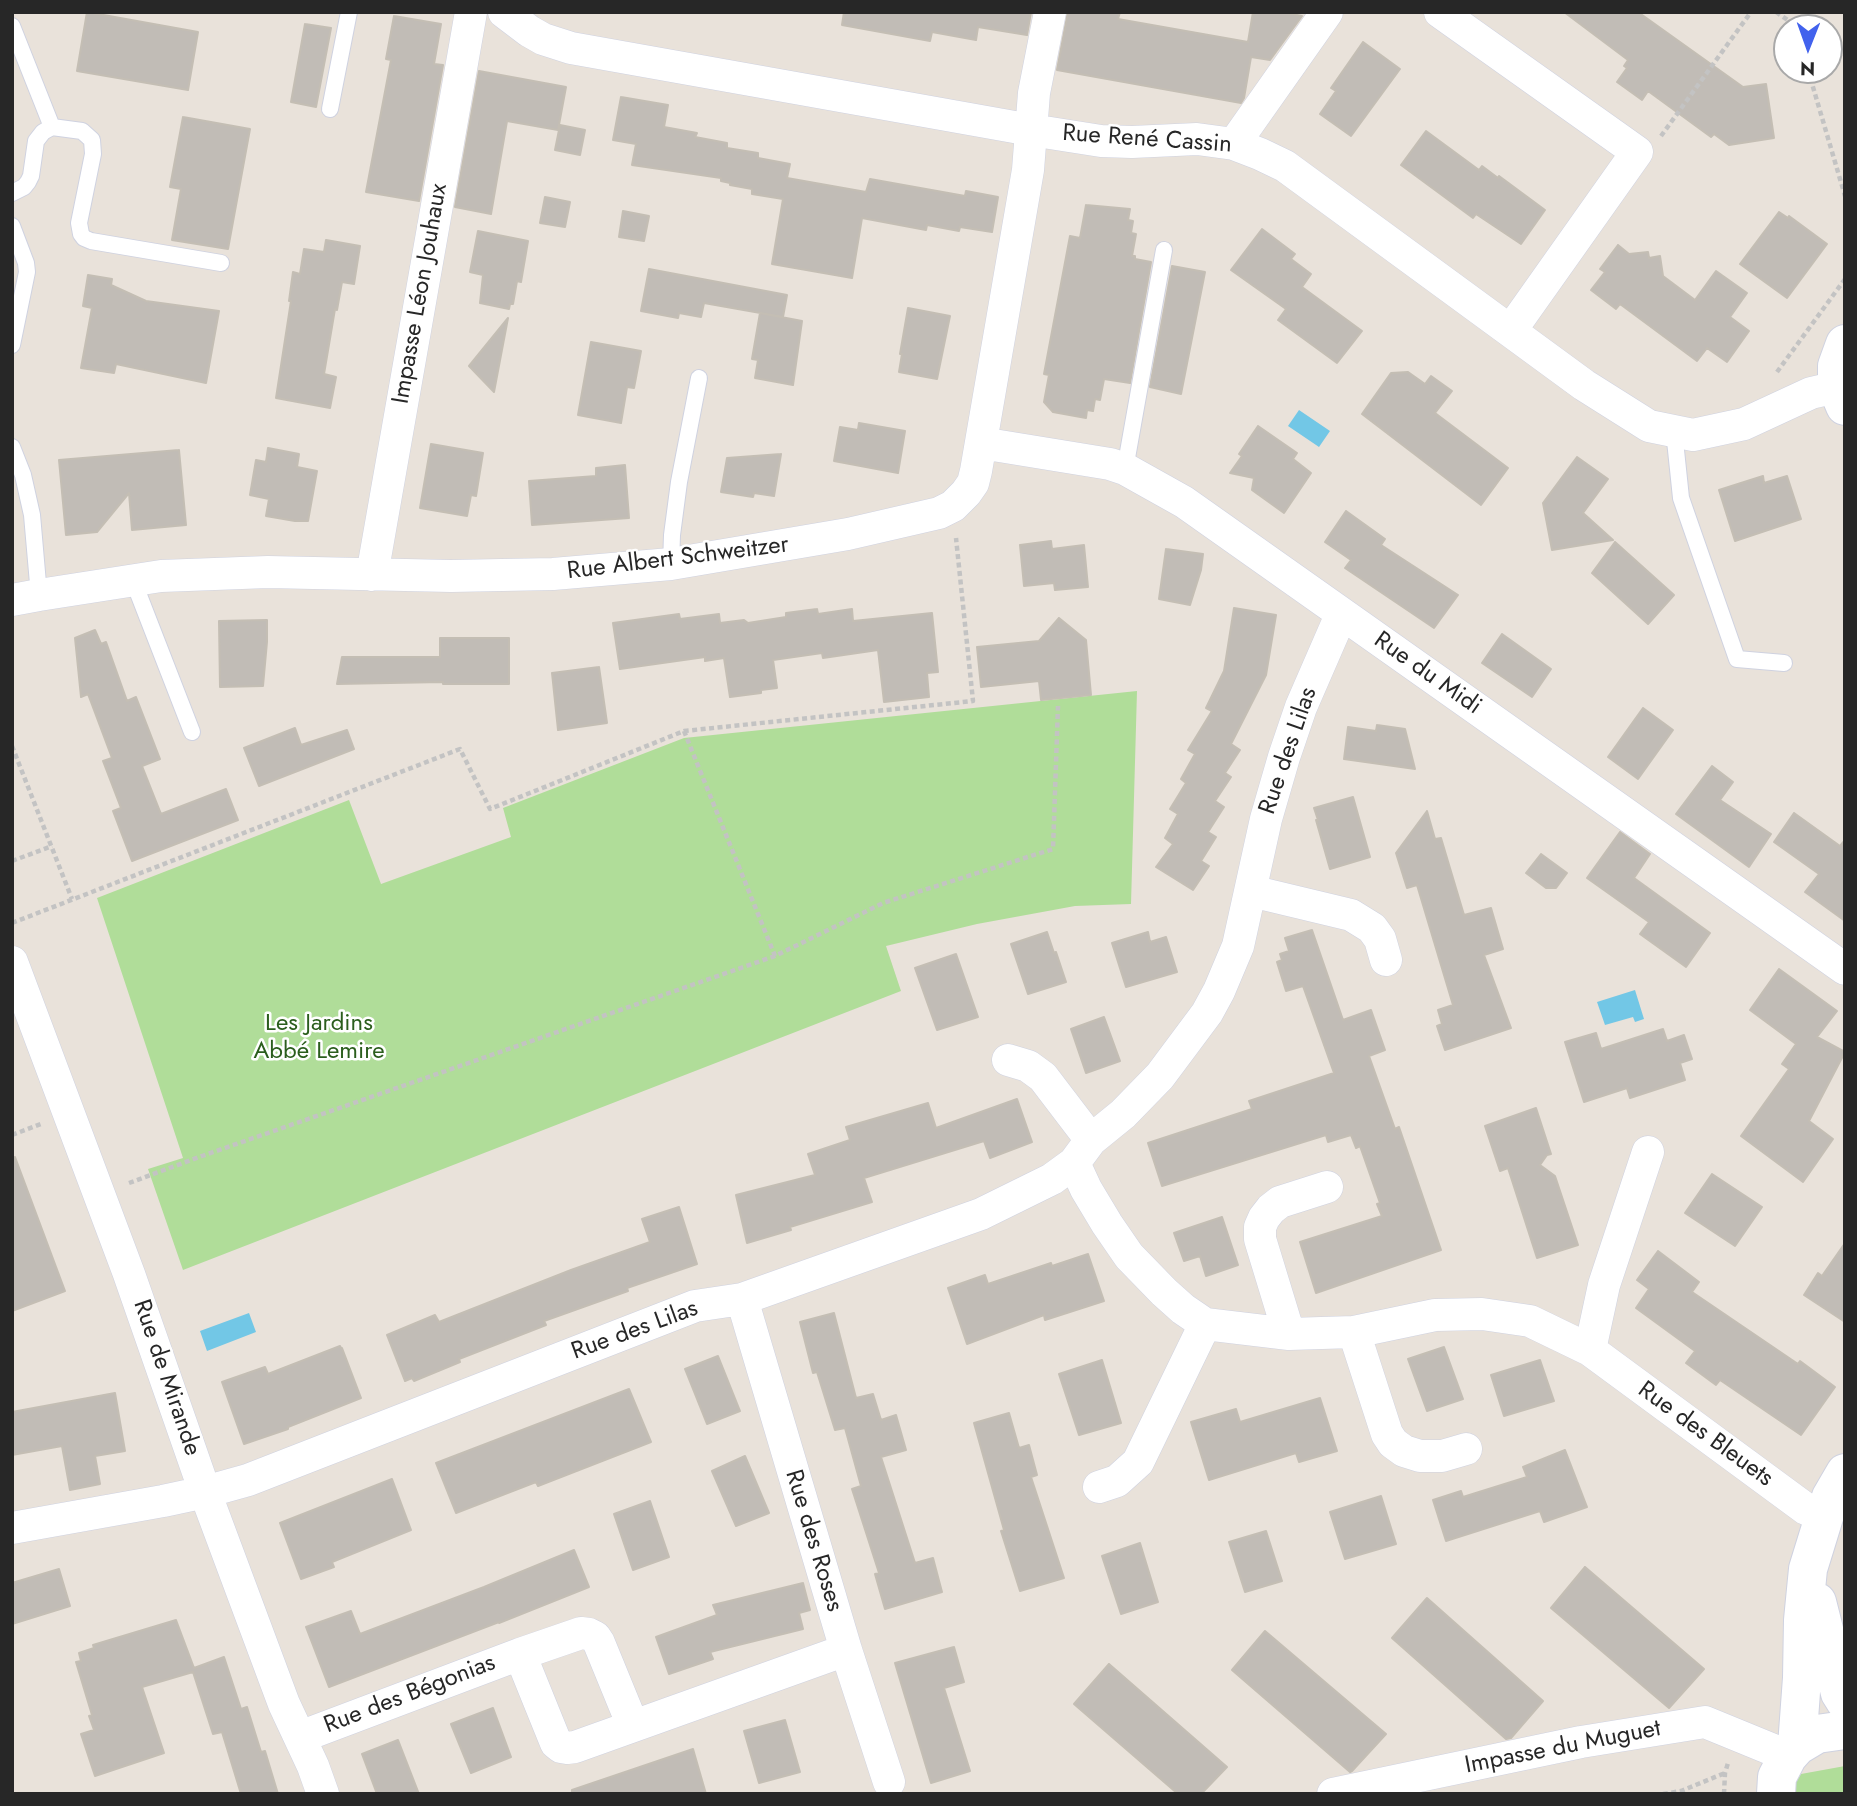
<!DOCTYPE html>
<meta charset="utf-8">
<style>
body{margin:0}
#map{position:relative;width:1857px;height:1806px;overflow:hidden;background:#e9e2da;font-family:Jost,sans-serif}
canvas{display:block}
.frame{position:absolute;inset:0;border:14px solid #272727;pointer-events:none}
.north{position:absolute;left:1773px;top:14px;width:70px;height:70px;box-sizing:border-box;background:#fff;border:2px solid #a9a9a9;border-radius:50%;rotate:181deg;font-size:19px;font-weight:700;line-height:28px;text-align:center;color:#272727}
.north::after{content:'';display:block;margin:auto;width:24px;height:32px;background:#4262ed;clip-path:polygon(50% 0,100% 100%,50% 72%,0 100%)}
</style>
<div id="map">
<canvas width="1857" height="1806"></canvas>
<div class="frame"></div>
<div class="north">N</div>
</div>
<script>
const ctx = document.querySelector('canvas').getContext('2d');
ctx.lineJoin = 'round';
function fill(path, color) { ctx.fillStyle = color; ctx.fill(path, 'evenodd'); }
const shape = rows => new Path2D(rows.map(r => 'M' + r).join(''));
function strokePath(path, color, width, dash) { ctx.strokeStyle = color; ctx.lineWidth = width; ctx.lineCap = dash ? 'butt' : 'round'; ctx.setLineDash(dash || []); ctx.stroke(path); }
function label(font, color, halo, rows, align = 'center') {
  ctx.font = font + ' Jost,sans-serif'; ctx.lineWidth = 5; ctx.setLineDash([]); ctx.textBaseline = 'middle'; ctx.strokeStyle = halo; ctx.fillStyle = color; for (const [text, x, y, turn = 0] of rows) {
    ctx.save(); ctx.translate(x, y); ctx.rotate((+turn || 0) * Math.PI / 180); ctx.textAlign = isNaN(turn) ? turn : align; if (halo) ctx.strokeText(text, 0, 0); ctx.fillText(text, 0, 0); ctx.restore();
  }
}
const green = shape([
 [1137,691,1131,904,1075,906,977,924,886,946,901,991,183,1270,148,1169,183,1158,97,898,349,800,381,884,511,837,503,808,684,738],
 [1845,1766,1845,1794,1792,1794,1794,1785,1801,1774]
]);
const water = shape([
 [1299,410,1330,431,1319,447,1288,426],
 [1635,990,1644,1019,1635,1022,1633,1017,1605,1025,1597,1002],
 [249,1313,256,1332,207,1351,200,1331]
]);
const building = shape([
 [87,12,198,32,188,90,77,71,87,12],
 [844,12,1031,12,1027,35,978,27,976,40,932,32,930,41,842,25,844,12],
 [1068,12,1120,12,1118,19,1248,42,1253,12,1282,12,1302,16,1270,60,1251,57,1244,98,1241,103,1057,70,1068,12],
 [1564,12,1638,12,1743,87,1766,84,1774,138,1729,145,1714,134,1711,137,1648,91,1642,100,1617,82,1627,68,1624,66,1628,60,1564,12],
 [394,16,441,24,434,64,443,65,419,201,366,192,391,60,386,59,394,16],
 [305,24,331,28,316,107,291,102,305,24],
 [1363,42,1400,69,1351,136,1320,114,1336,91,1331,88,1363,42],
 [479,71,566,87,558,130,507,121,491,214,455,207,479,71],
 [621,97,668,105,664,127,697,133,695,137,727,143,727,148,758,153,758,158,790,164,787,178,866,192,870,179,965,196,966,191,998,197,992,232,960,227,959,231,927,225,926,230,862,218,852,278,772,264,783,199,752,194,752,189,730,185,730,183,721,181,721,178,632,165,636,144,613,140,621,97],
 [183,117,250,129,228,249,172,240,181,189,170,187,183,117],
 [560,125,585,130,580,155,555,150,560,125],
 [1426,131,1479,170,1482,166,1498,178,1499,176,1545,210,1521,244,1476,214,1473,218,1401,165,1426,131],
 [545,197,570,202,565,227,540,223,545,197],
 [1086,205,1130,209,1128,220,1133,221,1131,233,1136,234,1132,256,1135,256,1135,259,1151,262,1130,383,1104,379,1100,400,1095,399,1093,411,1087,410,1086,418,1053,412,1044,402,1049,375,1044,374,1070,236,1080,238,1086,205],
 [623,211,649,216,644,241,619,237,623,211],
 [1779,212,1788,218,1789,216,1827,244,1787,298,1740,264,1779,212],
 [1262,229,1295,254,1291,259,1311,274,1302,287,1362,331,1337,363,1278,320,1286,309,1231,270,1262,229],
 [478,231,528,241,521,282,517,281,513,304,510,304,509,309,480,303,483,275,470,272,478,231],
 [326,240,360,246,354,284,342,282,337,310,335,309,324,374,336,377,330,408,276,398,291,301,289,301,293,272,300,274,304,249,324,252,326,240],
 [1618,245,1629,254,1648,252,1649,258,1660,256,1663,276,1695,300,1716,271,1747,293,1730,317,1749,331,1727,362,1707,348,1697,361,1620,304,1616,309,1591,290,1605,272,1600,269,1618,245],
 [1172,266,1205,272,1181,394,1150,387,1172,266],
 [649,269,787,295,783,317,704,303,701,317,679,313,678,318,641,311,649,269],
 [88,275,112,279,111,285,146,301,219,311,206,383,116,364,114,373,81,368,92,308,83,306,88,275],
 [908,308,950,316,937,379,899,372,902,354,900,354,908,308],
 [760,313,802,321,793,385,755,378,758,360,752,359,760,313],
 [508,318,494,392,469,366,508,318],
 [591,342,641,351,634,388,627,387,621,423,578,415,591,342],
 [1408,372,1425,384,1431,376,1452,391,1435,413,1508,468,1481,505,1362,414,1391,373,1408,372],
 [859,423,905,431,898,473,834,461,840,427,858,430,859,423],
 [1258,426,1297,453,1293,459,1311,473,1284,513,1252,490,1254,478,1230,473,1242,456,1239,454,1258,426],
 [431,444,483,453,476,496,471,495,467,516,420,508,431,444],
 [268,448,299,454,297,467,317,471,308,521,295,521,266,516,269,499,250,495,256,460,266,462,268,448],
 [179,450,186,525,132,530,129,493,97,532,66,535,59,460,179,450],
 [781,454,774,496,754,493,753,497,721,492,727,458,781,454],
 [1577,457,1608,479,1583,513,1613,540,1552,550,1543,503,1577,457],
 [625,465,629,518,532,525,529,481,596,476,596,468,625,465],
 [1763,476,1764,483,1787,476,1801,519,1735,541,1719,490,1763,476],
 [1346,511,1385,539,1381,545,1458,595,1434,628,1345,568,1351,560,1325,542,1346,511],
 [1051,541,1052,549,1084,545,1088,587,1055,590,1054,583,1024,586,1020,545,1051,541],
 [1615,542,1674,595,1648,624,1592,573,1615,542],
 [1166,549,1203,554,1201,570,1190,605,1159,599,1166,549],
 [1234,608,1276,615,1266,675,1231,744,1240,750,1225,773,1231,777,1215,801,1224,807,1208,832,1216,837,1201,861,1209,866,1193,890,1156,867,1173,844,1165,838,1178,814,1170,809,1186,783,1181,779,1195,754,1188,750,1212,711,1206,708,1224,671,1234,608],
 [817,609,818,614,852,609,853,621,932,613,938,672,927,673,929,697,884,702,878,650,823,658,822,653,773,660,777,688,761,690,761,693,730,697,724,658,705,661,705,657,620,669,613,623,679,614,680,619,719,614,720,623,744,620,748,623,786,617,786,613,817,609],
 [1059,618,1086,640,1091,695,1041,700,1039,681,981,687,977,647,1039,641,1059,618],
 [267,620,267,642,263,686,220,687,219,621,267,620],
 [95,630,101,644,106,642,127,701,136,697,160,759,142,766,161,814,226,789,238,820,132,861,113,811,121,808,103,761,112,758,88,694,81,697,75,638,95,630],
 [1502,634,1551,669,1532,697,1482,663,1502,634],
 [440,638,509,638,509,684,443,684,443,682,337,684,342,657,440,657,440,638],
 [599,667,607,723,558,730,552,673,599,667],
 [1643,708,1673,730,1638,779,1608,757,1643,708],
 [1377,725,1405,729,1415,769,1344,759,1348,727,1376,731,1377,725],
 [295,728,301,745,347,730,354,749,259,786,244,748,295,728],
 [1712,766,1733,782,1720,800,1771,834,1749,867,1676,814,1712,766],
 [1353,797,1370,857,1330,869,1316,820,1318,820,1314,808,1353,797],
 [1427,811,1435,839,1441,838,1464,915,1491,908,1503,949,1484,955,1511,1028,1445,1050,1437,1026,1442,1024,1438,1010,1453,1005,1417,885,1407,888,1396,853,1427,811],
 [1794,813,1840,846,1845,840,1845,921,1805,892,1819,874,1774,842,1794,813],
 [1620,832,1650,854,1634,878,1710,933,1686,967,1640,934,1649,922,1587,878,1620,832],
 [1541,854,1567,873,1556,888,1546,888,1526,873,1541,854],
 [1312,930,1343,1020,1371,1010,1385,1050,1369,1056,1395,1129,1399,1127,1441,1250,1316,1293,1300,1242,1382,1216,1377,1204,1380,1203,1360,1146,1356,1148,1351,1135,1328,1142,1326,1135,1162,1186,1148,1143,1252,1109,1249,1101,1334,1073,1303,986,1286,991,1277,962,1282,960,1280,954,1289,951,1285,938,1312,930],
 [1047,932,1054,953,1056,952,1066,982,1028,994,1011,944,1047,932],
 [1148,932,1150,942,1166,937,1177,972,1126,987,1112,943,1148,932],
 [956,954,978,1017,937,1030,915,968,956,954],
 [1779,969,1837,1011,1817,1037,1845,1052,1809,1121,1833,1139,1803,1182,1741,1136,1789,1069,1782,1064,1796,1044,1750,1010,1779,969],
 [1104,1017,1120,1061,1086,1073,1071,1029,1104,1017],
 [1663,1029,1667,1041,1684,1035,1692,1059,1680,1063,1685,1080,1630,1098,1627,1088,1584,1102,1565,1042,1596,1033,1601,1049,1663,1029],
 [1017,1099,1032,1142,990,1158,984,1141,864,1178,872,1202,790,1227,791,1230,747,1243,736,1195,815,1175,808,1154,850,1140,846,1127,928,1103,936,1128,1017,1099],
 [1536,1108,1551,1154,1547,1155,1540,1165,1555,1176,1578,1245,1537,1258,1508,1168,1500,1171,1485,1126,1536,1108],
 [15,1157,65,1291,12,1311,12,1158,15,1157],
 [1712,1174,1762,1207,1735,1246,1685,1213,1712,1174],
 [679,1207,697,1264,627,1288,628,1291,544,1321,546,1325,459,1359,460,1362,414,1381,412,1378,405,1381,387,1335,435,1315,439,1322,571,1270,650,1242,642,1219,679,1207],
 [1222,1217,1238,1265,1206,1276,1200,1256,1184,1261,1174,1233,1222,1217],
 [1845,1243,1845,1322,1804,1295,1818,1273,1822,1276,1845,1243],
 [1658,1251,1699,1282,1692,1292,1798,1364,1800,1361,1835,1387,1801,1435,1720,1380,1716,1385,1686,1363,1695,1351,1636,1308,1649,1289,1637,1280,1658,1251],
 [1088,1254,1104,1301,1045,1320,1044,1315,967,1344,948,1288,985,1275,988,1284,1051,1263,1052,1266,1088,1254],
 [834,1313,856,1398,873,1394,881,1420,896,1415,906,1450,881,1457,915,1563,933,1558,942,1592,885,1609,875,1574,879,1573,852,1489,861,1486,845,1428,835,1430,817,1372,813,1373,800,1322,834,1313],
 [340,1346,341,1348,342,1348,361,1398,288,1427,288,1429,244,1444,222,1382,265,1367,268,1374,340,1346],
 [1444,1347,1463,1399,1427,1411,1408,1359,1444,1347],
 [718,1356,740,1411,707,1424,685,1369,718,1356],
 [1102,1360,1121,1423,1079,1435,1059,1374,1102,1360],
 [1540,1360,1554,1401,1504,1416,1491,1375,1540,1360],
 [629,1389,651,1442,538,1486,536,1482,456,1513,436,1463,629,1389],
 [115,1393,125,1451,95,1456,100,1484,70,1490,62,1446,12,1455,12,1412,115,1393],
 [1320,1398,1337,1451,1299,1462,1296,1453,1209,1480,1191,1422,1236,1409,1240,1422,1320,1398],
 [1009,1413,1019,1448,1029,1445,1037,1475,1031,1477,1064,1578,1020,1591,1001,1531,1004,1530,974,1423,1009,1413],
 [1565,1450,1587,1507,1544,1522,1540,1511,1446,1541,1433,1500,1461,1491,1463,1497,1527,1477,1523,1467,1565,1450],
 [745,1456,769,1513,736,1526,712,1471,745,1456],
 [392,1479,411,1530,332,1562,334,1567,301,1579,280,1523,392,1479],
 [1381,1496,1396,1544,1345,1559,1330,1512,1381,1496],
 [650,1501,669,1557,633,1570,614,1514,650,1501],
 [1266,1531,1282,1581,1245,1592,1229,1542,1266,1531],
 [1140,1543,1158,1602,1121,1614,1102,1556,1140,1543],
 [574,1550,589,1587,499,1623,499,1622,329,1687,306,1627,351,1611,360,1634,484,1587,574,1550],
 [1585,1567,1704,1669,1669,1708,1551,1608,1585,1567],
 [59,1569,70,1606,12,1624,12,1583,59,1569],
 [803,1583,810,1610,799,1613,803,1629,710,1652,713,1659,669,1674,656,1637,717,1615,713,1605,803,1583],
 [1427,1598,1543,1701,1511,1738,1506,1739,1392,1638,1427,1598],
 [176,1620,194,1668,224,1657,241,1709,247,1707,261,1752,265,1751,278,1794,241,1794,222,1732,213,1734,193,1672,142,1687,164,1753,95,1776,81,1734,94,1730,89,1716,92,1715,76,1662,81,1661,79,1653,94,1648,93,1645,176,1620],
 [1265,1631,1386,1734,1352,1771,1350,1772,1232,1670,1265,1631],
 [954,1647,964,1682,944,1688,970,1771,931,1783,895,1663,954,1647],
 [1109,1664,1227,1767,1201,1794,1178,1794,1074,1704,1109,1664],
 [493,1708,511,1757,471,1773,451,1724,493,1708],
 [785,1720,800,1772,759,1783,744,1731,785,1720],
 [398,1740,419,1794,377,1794,362,1754,398,1740],
 [693,1749,706,1794,572,1794,572,1790,693,1749]
]);
const path = shape([
 [1776,12,1795,25,1796,28],
 [1808,70,1845,196],
 [1661,136,1751,12],
 [1777,372,1845,279],
 [684,731,775,956],
 [12,746,72,899],
 [12,861,52,846],
 [12,923,460,749,490,809,684,731,973,701,956,538],
 [12,1135,41,1124],
 [129,1183,202,1156,775,956,883,903,1053,849,1058,706],
 [1663,1794,1681,1791,1725,1773],
 [1724,1794,1725,1773,1728,1763]
]);
const lane = shape([
 [12,26,52,127,43,132,36,141,31,176,28,182,24,187,12,193],
 [330,109,349,12],
 [52,127,82,131,92,140,93,154,79,223,81,234,84,238,91,241,221,263],
 [12,226,26,263,27,272,12,345],
 [1674,431,1681,498,1737,659,1784,663],
 [12,447,23,475,32,515,39,595],
 [1125,469,1164,250],
 [671,564,672,535,679,482,699,378],
 [133,580,192,732]
]);
const street = shape([
 [504,12,529,31,543,39,571,48,1031,130,1101,141,1132,142,1197,139,1234,144,1260,154,1285,166,1584,385,1649,426,1693,435,1744,424,1811,393,1837,387],
 [1440,12,1637,152,1511,330],
 [1234,144,1327,12],
 [981,443,1110,464,1125,469,1184,502,1845,969],
 [372,575,471,12],
 [12,600,39,595,161,576,268,572,451,576,553,574,671,564,848,534,939,513,953,506,966,493,973,483,976,471,1028,170,1034,93,1050,12],
 [1251,891,1351,915,1372,928,1380,939,1386,960],
 [12,962,129,1274,205,1492,284,1704,313,1766,323,1794],
 [1008,1060,1028,1066,1043,1077,1091,1140],
 [1648,1152,1604,1285,1590,1350,1806,1509,1824,1517],
 [1074,1163,1086,1189,1107,1224,1129,1256,1164,1292,1183,1309,1205,1324,1289,1334],
 [1327,1187,1280,1202,1271,1209,1264,1218,1260,1227,1260,1239,1289,1334,1354,1332],
 [742,1299,846,1650,889,1782],
 [1466,1449,1442,1456,1420,1456,1404,1451,1393,1443,1387,1434,1354,1332,1435,1315,1482,1314,1530,1321,1590,1350],
 [1099,1487,1117,1481,1138,1462,1205,1324],
 [12,1528,163,1501,205,1492,248,1480,695,1306,742,1299,981,1214,1052,1179,1074,1163,1091,1140,1123,1114,1160,1076,1207,1013,1219,991,1238,946,1266,819,1284,757,1301,707,1341,615],
 [633,1726,599,1643,595,1637,589,1634,581,1633,520,1654,556,1743,561,1747,567,1748,575,1747,846,1650],
 [300,1737,520,1654],
 [1333,1794,1581,1742,1705,1722,1788,1756]
]);
const secondary = shape([
 [1845,344,1837,366,1837,387,1845,406],
 [1817,1602,1840,1693,1845,1701],
 [1797,1746,1802,1678,1803,1620,1808,1569,1824,1517,1831,1497,1845,1473],
 [1776,1794,1777,1777,1788,1756,1797,1746,1817,1734,1845,1730]
]);
const streetNames = [
 ["Rue René Cassin",1147,140,4],
 ["Impasse Léon Jouhaux",421,294,-80],
 ["Rue Albert Schweitzer",678,559,-7],
 ["Rue du Midi",1427,674,35],
 ["Rue des Lilas",1289,751,-71],
 ["Rue des Lilas",635,1331,-20],
 ["Rue de Mirande",166,1378,71],
 ["Rue des Bleuets",1705,1435,36],
 ["Rue des Roses",813,1541,73],
 ["Rue des Bégonias",410,1695,-21],
 ["Impasse du Muguet",1563,1748,-11]
];
const parkNames = [
 ["Les Jardins",319,1024],
 ["Abbé Lemire",319,1052]
];
fill(green, '#b0dd99');
fill(water, '#72c7e6');
fill(building, '#c1bcb6');
strokePath(building, '#c4beb4', 2);
strokePath(lane, '#cfd2e0', 18);
strokePath(street, '#cfd2e0', 33);
strokePath(secondary, '#cfd2e0', 40);
strokePath(path, '#c3c3c3', 4.5, [5, 3.5]);
strokePath(lane, '#fff', 16);
strokePath(street, '#fff', 32);
strokePath(secondary, '#fff', 38);
label('24px', '#272727', '#fff', streetNames);
label('24px', '#2b5e1d', '#fff', parkNames);
</script>
